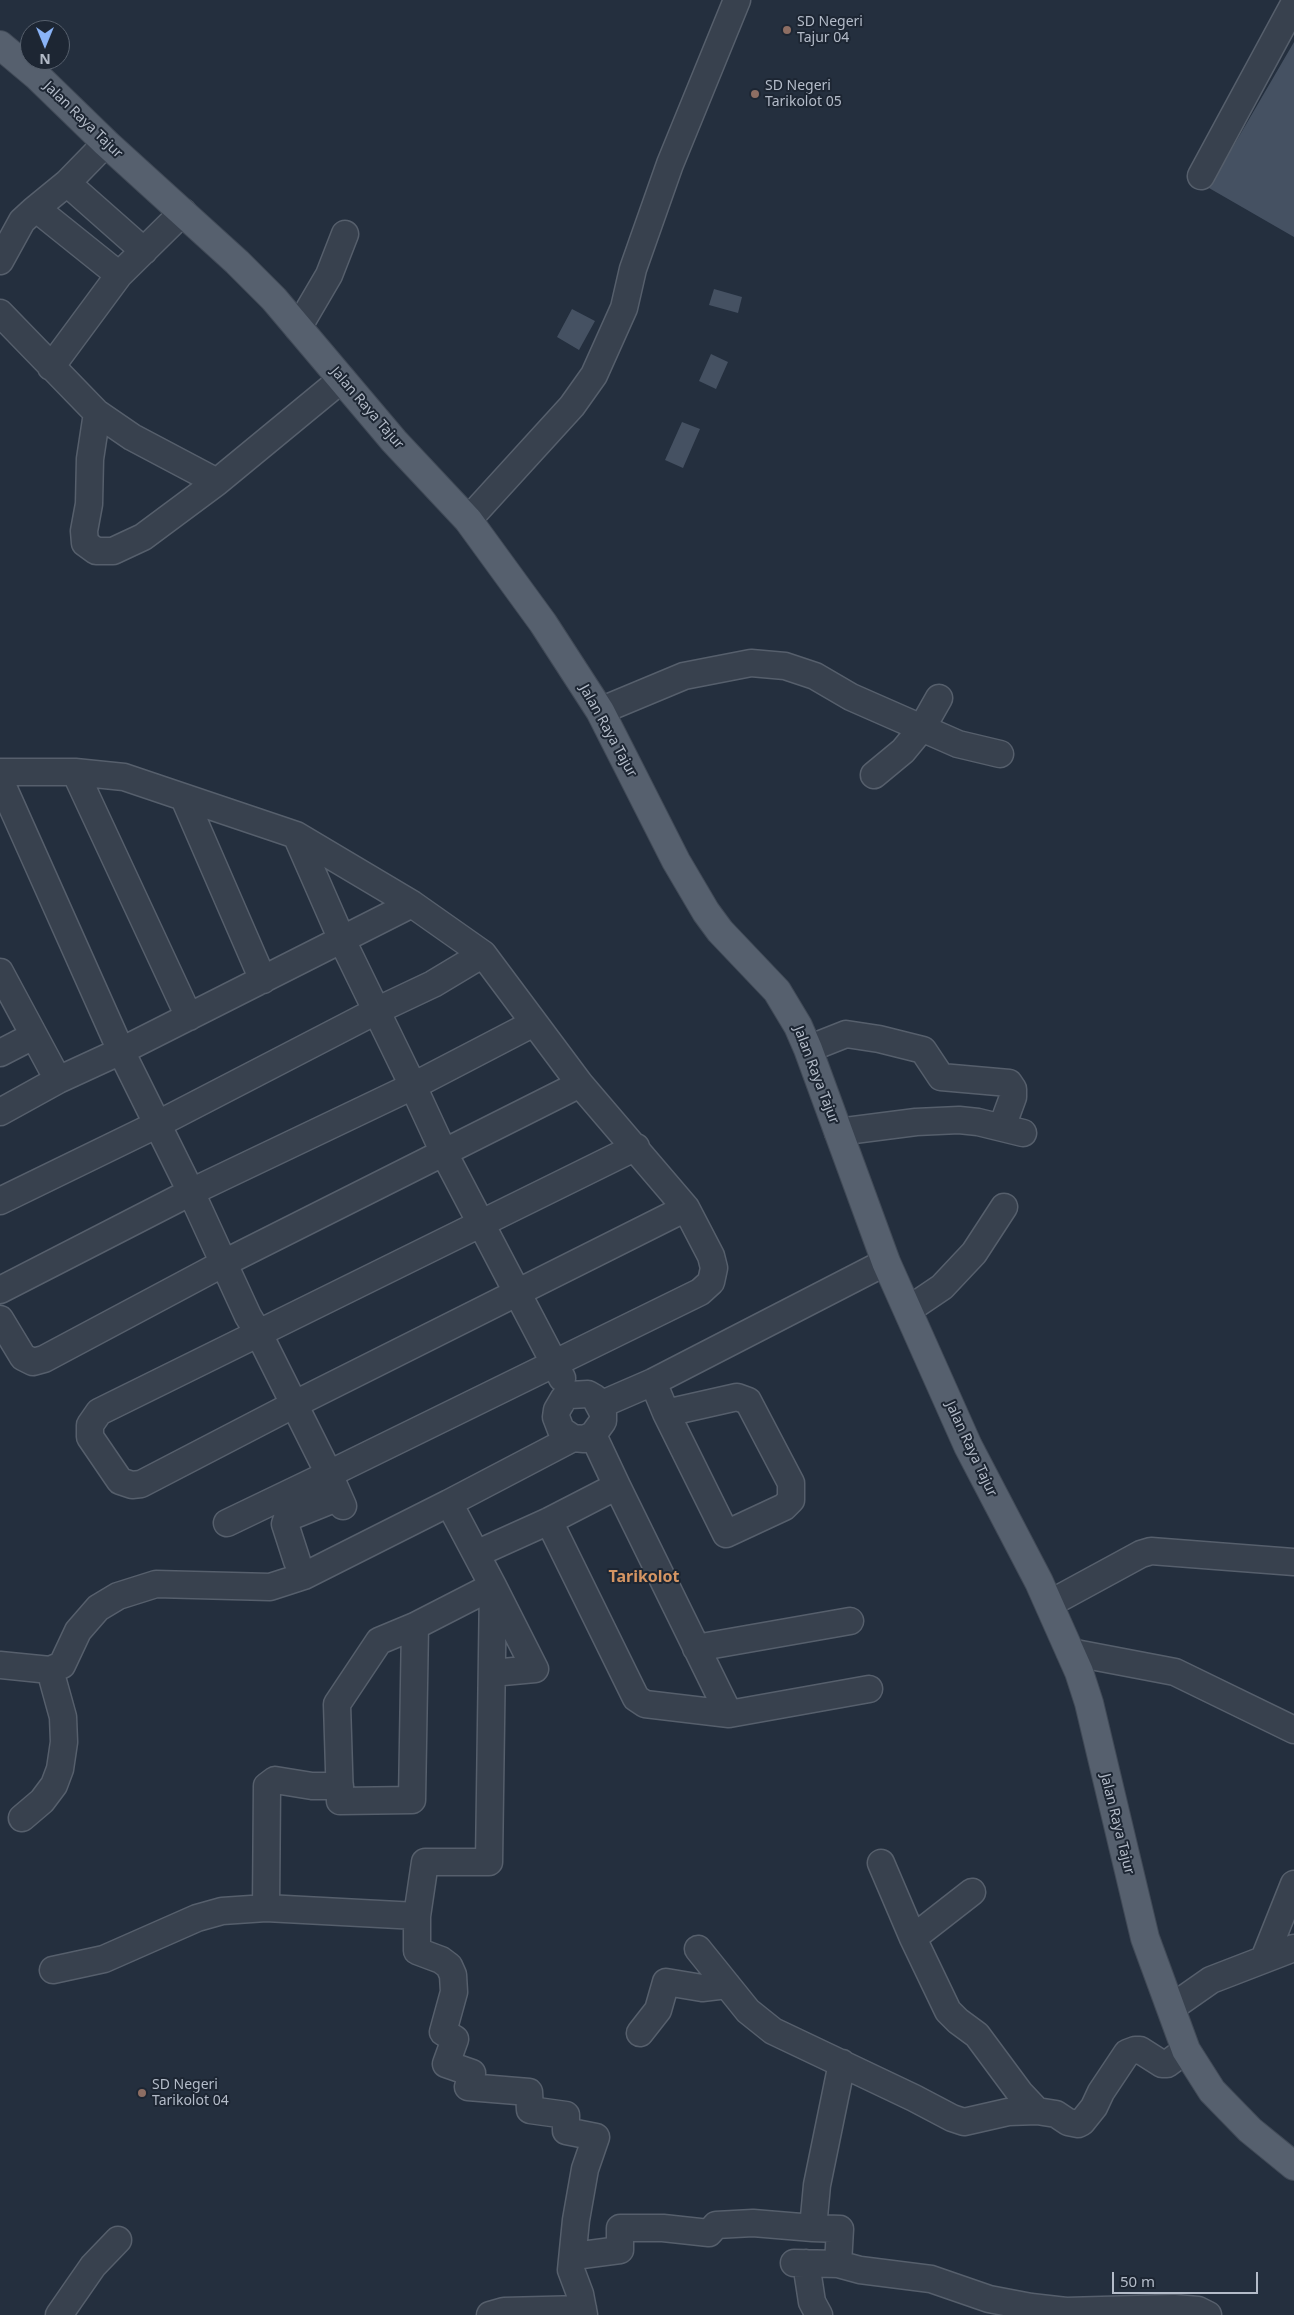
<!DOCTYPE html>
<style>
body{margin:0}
#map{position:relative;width:1294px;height:2315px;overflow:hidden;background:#242f3e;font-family:"Noto Sans",sans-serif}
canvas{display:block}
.north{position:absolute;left:20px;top:20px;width:50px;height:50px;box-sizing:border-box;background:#1d2633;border:1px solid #59626f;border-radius:50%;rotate:180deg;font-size:14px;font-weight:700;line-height:20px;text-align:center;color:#b4bcc9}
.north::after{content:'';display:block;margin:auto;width:18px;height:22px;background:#8ab4f8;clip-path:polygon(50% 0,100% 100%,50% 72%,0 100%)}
.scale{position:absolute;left:1112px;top:2272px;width:146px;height:22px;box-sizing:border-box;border:2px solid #b4bcc9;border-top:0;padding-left:6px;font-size:15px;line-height:18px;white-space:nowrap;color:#b4bcc9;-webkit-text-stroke:4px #1d2633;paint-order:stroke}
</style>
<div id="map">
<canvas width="1294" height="2315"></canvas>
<div class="north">N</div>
<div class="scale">50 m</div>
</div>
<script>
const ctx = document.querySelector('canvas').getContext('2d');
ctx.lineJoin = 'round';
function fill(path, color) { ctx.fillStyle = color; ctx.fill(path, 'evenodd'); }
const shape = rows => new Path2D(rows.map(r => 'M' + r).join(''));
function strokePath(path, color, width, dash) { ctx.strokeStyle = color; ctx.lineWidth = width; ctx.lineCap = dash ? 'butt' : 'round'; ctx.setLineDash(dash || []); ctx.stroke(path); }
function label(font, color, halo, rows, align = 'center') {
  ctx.font = font + ' "Noto Sans",sans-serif'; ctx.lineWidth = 4; ctx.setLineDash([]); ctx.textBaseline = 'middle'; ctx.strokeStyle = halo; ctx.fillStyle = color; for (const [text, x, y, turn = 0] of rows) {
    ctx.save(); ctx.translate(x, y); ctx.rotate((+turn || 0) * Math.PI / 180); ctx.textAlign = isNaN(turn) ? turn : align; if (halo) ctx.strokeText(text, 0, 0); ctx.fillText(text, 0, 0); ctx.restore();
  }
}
const building = shape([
 [1294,42,1294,237,1209,188],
 [714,289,742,297,738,313,709,305],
 [572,309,595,321,579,350,557,337],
 [711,354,728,362,716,389,699,381],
 [682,422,700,429,683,468,665,460]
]);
const minor = shape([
 [1201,176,1294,4],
 [67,183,144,251],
 [34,210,67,183,106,143],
 [0,261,22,221,34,210,43,214,119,275],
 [0,313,97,413,132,437,217,482],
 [298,328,329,275,345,234],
 [51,367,119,275,183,212],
 [97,413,90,459,89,504,84,531,85,543,96,551,113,551,143,537,217,482,342,379],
 [468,520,572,406,594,375,624,308,633,269,670,164,737,0],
 [600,711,684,676,751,663,785,666,815,676,851,697,958,744,1000,754],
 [0,772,75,772,124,777,296,835,412,904,483,954,433,984,378,1010,158,1124,0,1201],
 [75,772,189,1017],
 [874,775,903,751,922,728,939,698],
 [0,780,121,1051,191,1192,248,1316,259,1334,329,1474,700,1292,711,1282,714,1268,711,1256,686,1208,580,1084,483,954],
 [184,798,263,980],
 [0,972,58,1080],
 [534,1023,413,1086,444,1153,562,1378],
 [808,1049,846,1034,879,1039,923,1050,941,1077,1009,1083,1013,1089,1013,1097,1002,1127],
 [0,1053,33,1036],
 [0,1112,58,1080,121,1051,412,904],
 [838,1132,916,1122,959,1120,978,1122,1023,1133],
 [636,1147,99,1412,90,1425,90,1437,120,1481,132,1485,141,1484,295,1404,686,1208],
 [0,1290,191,1192,413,1086,342,940,296,835],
 [908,1310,942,1287,974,1253,1004,1207],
 [0,1319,23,1357,33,1362,44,1359,224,1263,580,1084],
 [653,1382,666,1413,726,1534,784,1507,791,1500,791,1483,748,1401,737,1397,666,1413],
 [600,1405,653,1382,886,1262],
 [593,1435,617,1486,729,1714],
 [573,1438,561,1430,556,1417,557,1410,564,1398,570,1395,588,1394,595,1398,603,1413,603,1421,593,1435,584,1439,573,1438,449,1503,493,1586,489,1862,425,1862,417,1916,417,1951,441,1960,449,1966,453,1975,454,1992,443,2032,455,2039,446,2064,472,2073,468,2087,529,2092,530,2110,566,2115,566,2131,596,2137,585,2169,576,2220,571,2270,580,2294,584,2315],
 [549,1521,636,1698,645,1704,729,1714,869,1689],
 [227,1523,329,1474,343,1506],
 [476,1554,549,1521,617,1486],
 [297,1561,285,1524,287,1518,339,1497],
 [1049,1604,1141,1554,1151,1551,1294,1562],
 [415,1626,412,1800,340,1801,337,1704,379,1641,415,1626,493,1586,535,1669,492,1673],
 [696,1648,850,1621],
 [1070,1652,1175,1672,1294,1730],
 [0,1665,50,1670,62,1665,78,1631,98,1608,118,1596,156,1584,270,1587,304,1576,449,1503],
 [22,1818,42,1801,54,1785,60,1769,64,1742,63,1717,50,1670],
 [881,1863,913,1938,948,2011,958,2021,977,2035,1020,2093,1037,2111],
 [266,1908,267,1786,275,1780,312,1786,340,1786],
 [913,1938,972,1892],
 [698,1949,748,2011,773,2031,914,2098,952,2118,964,2122,1008,2112,1037,2111,1056,2114,1068,2122,1078,2124,1082,2122,1094,2107,1101,2092,1127,2053,1135,2050,1140,2050,1162,2064,1167,2064,1186,2050],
 [1264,1959,1294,1884],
 [53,1970,104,1959,197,1918,222,1911,266,1908,417,1916],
 [1171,2008,1211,1980,1294,1948],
 [640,2033,658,2010,666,1982,702,1988,727,1985],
 [813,2228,840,2229,838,2264],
 [574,2256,620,2250,620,2228,663,2228,709,2233,716,2225,753,2223,813,2228,817,2185,842,2063],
 [794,2263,838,2264,860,2270,931,2279,989,2299,1031,2307,1066,2311,1174,2308,1198,2310,1208,2315],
 [806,2263,812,2302,819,2315],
 [59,2315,93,2266,118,2240],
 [490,2315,504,2311,583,2309]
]);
const major = shape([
 [0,45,37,76,106,143,237,262,274,299,394,441,468,520,543,623,600,711,676,861,706,912,720,931,777,991,798,1026,808,1049,886,1262,968,1446,1039,1582,1079,1672,1089,1703,1145,1938,1186,2050,1212,2091,1250,2130,1294,2166]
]);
const markers = [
 [787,30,5,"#8d6e63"],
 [755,94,5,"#8d6e63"],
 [142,2093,5,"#8d6e63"]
];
const poiNames = [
 ["SD Negeri",797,22],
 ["Tajur 04",797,38],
 ["SD Negeri",765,86],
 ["Tarikolot 05",765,102],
 ["SD Negeri",152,2085],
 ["Tarikolot 04",152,2101]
];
const streetNames = [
 ["Jalan Raya Tajur",83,120,44],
 ["Jalan Raya Tajur",367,408,49],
 ["Jalan Raya Tajur",608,731,61],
 ["Jalan Raya Tajur",816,1075,69],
 ["Jalan Raya Tajur",971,1449,65],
 ["Jalan Raya Tajur",1117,1824,76]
];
const quarterNames = [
 ["Tarikolot",644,1577]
];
fill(building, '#455162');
strokePath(minor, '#565f6c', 29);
strokePath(major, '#414a57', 30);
strokePath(minor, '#38414e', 26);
strokePath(major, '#56606e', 28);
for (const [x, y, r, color] of markers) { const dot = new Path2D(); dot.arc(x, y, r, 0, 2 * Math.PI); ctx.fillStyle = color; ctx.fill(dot); strokePath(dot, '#1d2633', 2); }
label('14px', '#b4bcc9', '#1d2633', poiNames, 'left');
label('14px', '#b4bcc9', '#1d2633', streetNames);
label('bold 16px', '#d59563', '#1d2633', quarterNames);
</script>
